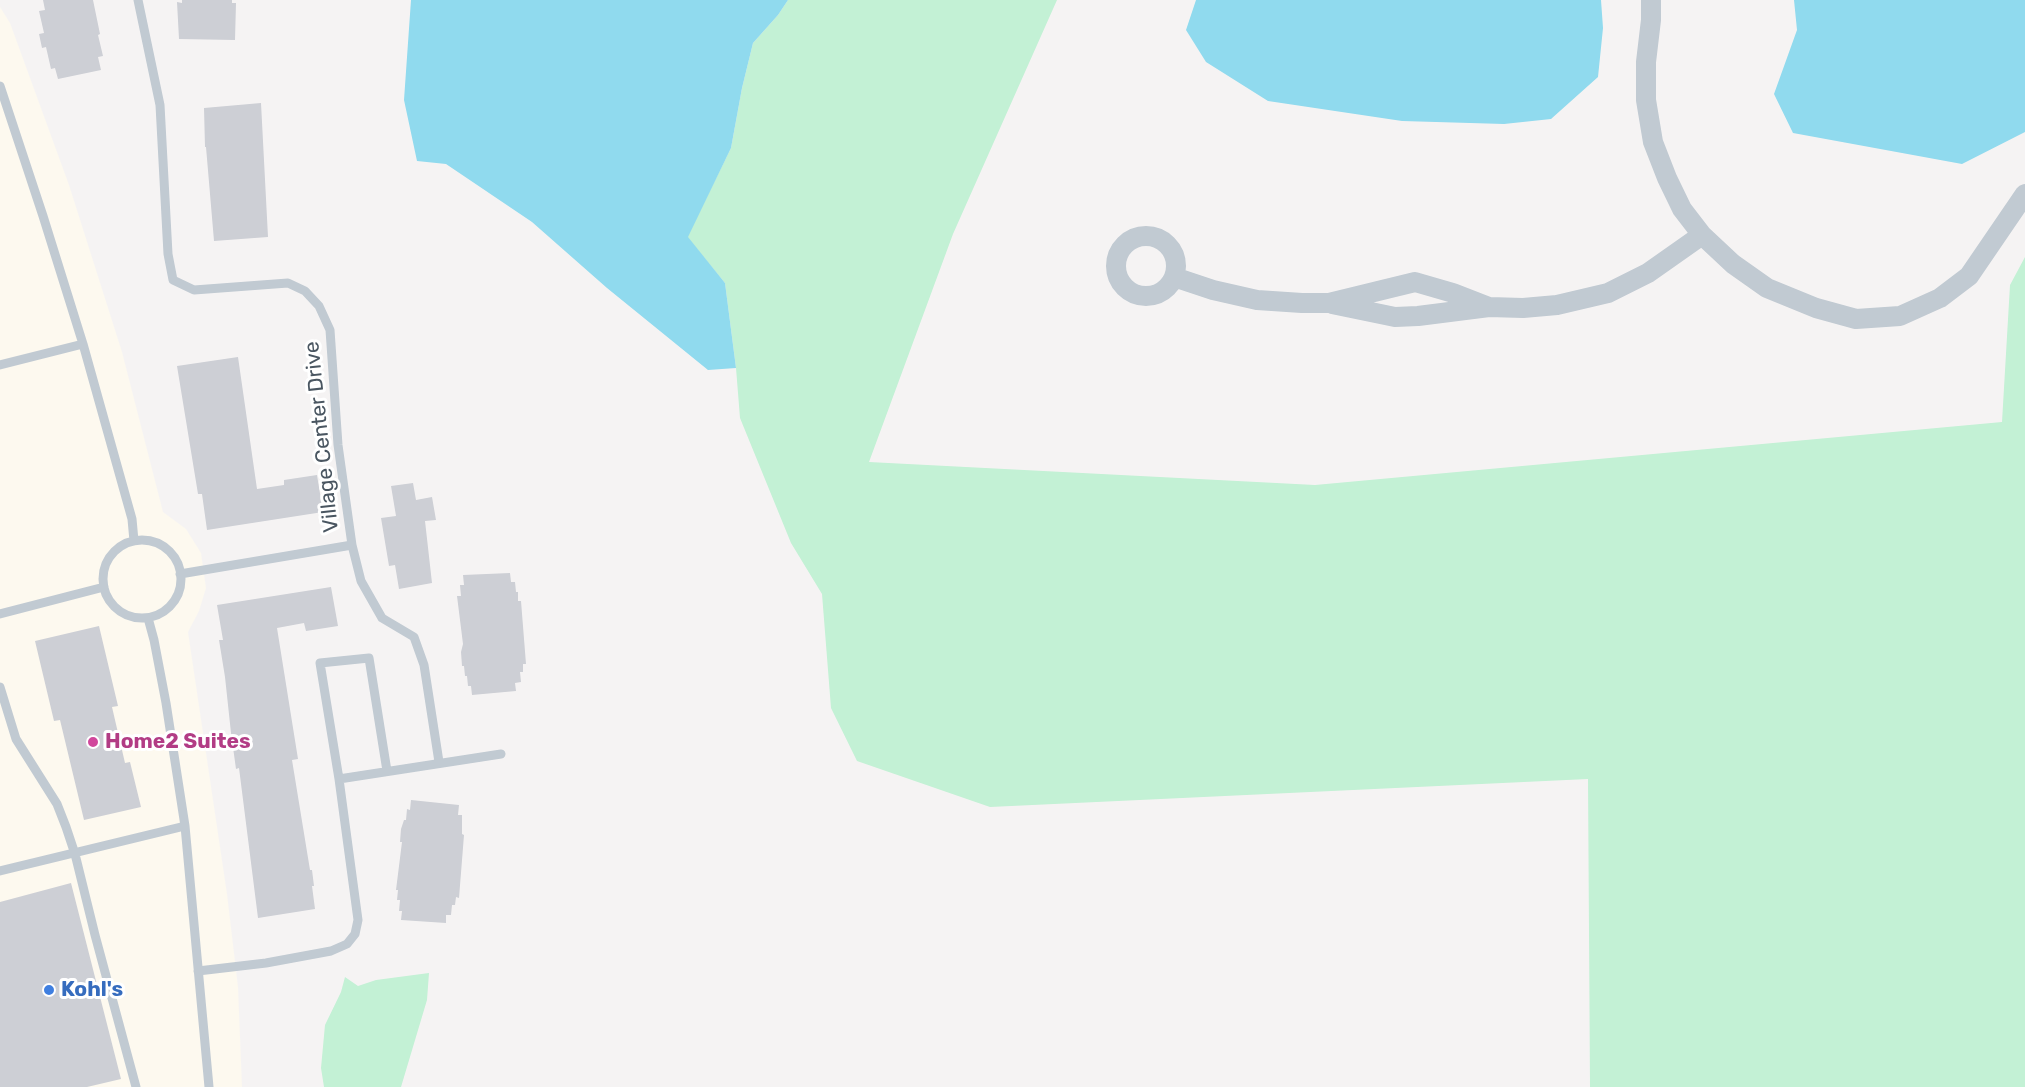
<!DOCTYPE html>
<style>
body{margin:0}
canvas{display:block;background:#f5f3f3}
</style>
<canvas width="2025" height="1087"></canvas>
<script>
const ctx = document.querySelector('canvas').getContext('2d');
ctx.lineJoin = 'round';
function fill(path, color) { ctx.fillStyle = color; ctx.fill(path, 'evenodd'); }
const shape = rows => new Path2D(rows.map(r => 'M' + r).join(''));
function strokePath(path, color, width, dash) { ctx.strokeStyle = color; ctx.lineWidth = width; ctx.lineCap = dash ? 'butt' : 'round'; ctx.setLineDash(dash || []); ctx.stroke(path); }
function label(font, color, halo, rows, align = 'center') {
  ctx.font = font + ' Rubik,sans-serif'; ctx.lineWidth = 6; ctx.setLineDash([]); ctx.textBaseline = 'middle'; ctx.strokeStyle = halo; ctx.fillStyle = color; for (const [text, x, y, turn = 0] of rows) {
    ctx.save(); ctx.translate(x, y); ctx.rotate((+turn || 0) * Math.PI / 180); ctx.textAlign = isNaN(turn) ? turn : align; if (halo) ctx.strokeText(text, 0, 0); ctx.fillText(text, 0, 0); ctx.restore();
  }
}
const commercial = shape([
 [0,7,10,23,69,185,122,352,163,512,186,529,201,553,206,588,199,611,188,632,227,894,238,987,242,1087,0,1087]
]);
const green = shape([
 [788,0,1057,0,953,234,869,462,1315,485,2002,422,2010,285,2025,257,2025,1087,1590,1087,1588,779,990,807,857,761,831,708,822,594,791,543,740,418,736,368,725,283,687,237,731,148,742,88,753,43,778,15],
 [429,973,427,1000,401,1087,324,1087,321,1068,325,1025,341,992,345,977,358,986,376,980]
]);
const water = shape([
 [411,0,788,0,778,15,753,43,742,88,731,148,688,237,725,283,736,368,708,370,607,288,532,222,446,164,417,161,404,100],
 [1196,0,1601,0,1603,28,1598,77,1551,119,1504,124,1402,121,1268,101,1206,62,1186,30],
 [1794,0,2025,0,2025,132,1962,164,1793,133,1774,94,1797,30]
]);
const building = shape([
 [43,0,93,0,100,34,98,35,103,56,98,57,101,70,58,79,55,68,51,69,46,47,42,48,39,34,44,33,39,11,45,10],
 [182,0,232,0,232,3,236,3,235,40,179,39,177,2,182,3],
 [261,103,268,237,214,241,206,147,205,147,204,108],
 [238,357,257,489,284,485,284,480,317,475,323,512,207,530,202,494,198,494,177,366],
 [413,483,416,500,432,497,436,520,425,521,432,583,399,589,395,565,389,566,381,518,396,516,391,486],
 [510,573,511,582,515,582,516,592,518,592,518,601,521,601,526,664,523,664,523,672,520,672,521,682,515,683,516,691,472,695,471,686,468,686,467,676,465,676,464,666,462,666,461,652,463,644,457,596,461,596,460,585,464,585,463,575],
 [331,587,338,626,306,631,304,623,277,628,298,759,292,760,310,870,312,870,314,886,312,886,315,909,258,918,239,768,236,769,231,733,225,677,219,640,223,640,217,605],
 [99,626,118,706,112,707,125,763,130,762,141,807,84,820,60,720,54,721,35,641],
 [411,800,459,805,458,815,462,815,462,834,464,835,459,898,456,897,455,905,452,905,451,915,446,915,446,923,401,920,402,911,399,911,400,900,397,900,398,890,396,890,402,842,400,842,401,829,404,820,406,820,407,809,410,810],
 [71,883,121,1079,87,1087,0,1087,0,902]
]);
const service = shape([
 [138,0,160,105,168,254,173,280,194,290,288,283,305,291,319,306,330,330,338,445,352,545,361,581,382,618,414,637,424,665,439,762],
 [0,86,43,216,83,344,132,519,134,541],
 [0,365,83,344],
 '103 579a39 39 0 1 1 78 0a39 39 0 1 1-78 0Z',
 [180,574,352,545],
 [0,614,104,587],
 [148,618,154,640,166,703,185,826,209,1087],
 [0,687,16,739,57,804,66,827,75,854,95,935,136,1087],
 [339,779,501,754],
 [0,871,185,826],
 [198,971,266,963,331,951,347,944,355,934,358,920,339,779,320,663,369,658,387,771]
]);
const minor = shape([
 [1651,0,1651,20,1646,62,1646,100,1653,142,1667,178,1682,209,1702,235,1733,264,1767,288,1816,308,1856,319,1900,316,1940,298,1969,276,2025,194],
 '1116 266a30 30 0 1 1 60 0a30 30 0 1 1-60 0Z',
 [1174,277,1213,290,1257,300,1302,303,1329,303,1415,282,1453,293,1489,307,1523,308,1557,305,1608,293,1648,273,1702,235],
 [1332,304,1395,317,1418,316,1489,307]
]);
const markers = [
 [93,742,6,"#d1479c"],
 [49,990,6,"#3f7fe0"]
];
const streetNames = [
 ["Village Center Drive",322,437,-96]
];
const hotelNames = [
 ["Home2 Suites",105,742]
];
const shopNames = [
 ["Kohl's",61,990]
];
fill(commercial, '#fdf9ef');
fill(green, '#c3f1d5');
fill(water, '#90daee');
fill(building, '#cdcfd5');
strokePath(service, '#c1cad2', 9);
strokePath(minor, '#c1cad2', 20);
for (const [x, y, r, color] of markers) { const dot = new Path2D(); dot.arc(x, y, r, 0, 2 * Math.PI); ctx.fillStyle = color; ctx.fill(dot); strokePath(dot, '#fff', 2); }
label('21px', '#4a5661', '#fff', streetNames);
label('bold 21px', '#b23c85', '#fff', hotelNames, 'left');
label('bold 21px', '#366cbe', '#fff', shopNames, 'left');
</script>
